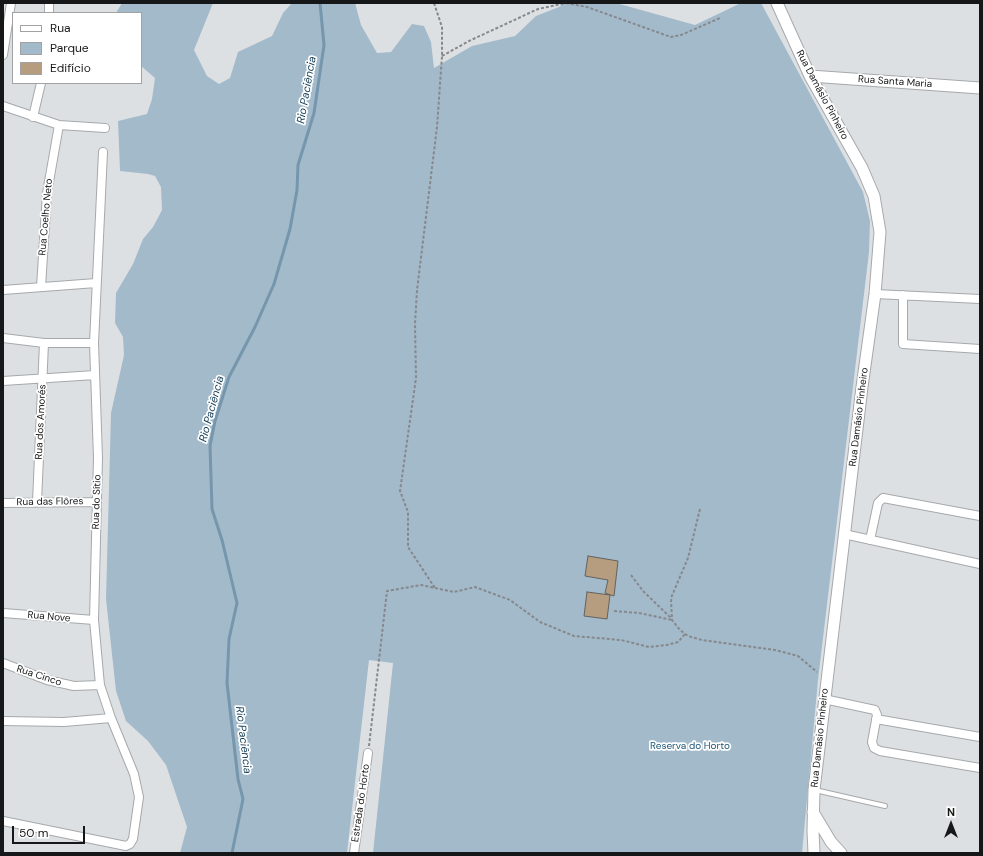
<!DOCTYPE html>
<meta charset="utf-8">
<style>
body{margin:0}
#map{position:relative;width:983px;height:856px;overflow:hidden;background:#dde0e3;font-family:"DM Sans",sans-serif}
canvas{display:block}
.frame{position:absolute;inset:0;border:4px solid #161718;pointer-events:none}
.legend{position:absolute;left:12px;top:12px;width:130px;height:72px;box-sizing:border-box;background:#fff;border:1px solid #a2a2a3;margin:0;padding:5px 7px;list-style:none;font-size:12px;color:#161718}
.legend li{display:flex;align-items:center;gap:8px;height:20px}
.legend b{width:20px;border:1px solid #a2a2a3}
.north{position:absolute;left:931px;top:804px;width:40px;height:40px;-webkit-text-stroke:3px #fff;paint-order:stroke;rotate:0deg;font-size:11px;font-weight:700;line-height:16px;text-align:center;color:#161718}
.north::after{content:'';display:block;margin:auto;width:14px;height:18px;background:#161718;clip-path:polygon(50% 0,100% 100%,50% 72%,0 100%)}
.scale{position:absolute;left:12px;top:826px;width:73px;height:18px;box-sizing:border-box;border:2px solid #161718;border-top:0;padding-left:5px;font-size:12px;line-height:14px;white-space:nowrap;color:#161718;-webkit-text-stroke:3px #fff;paint-order:stroke}
</style>
<div id="map">
<canvas width="983" height="856"></canvas>
<div class="frame"></div>
<ul class="legend">
<li><b style="height:5px;background:#fff"></b>Rua</li>
<li><b style="height:11px;background:#a3bacb"></b>Parque</li>
<li><b style="height:11px;background:#b69d80"></b>Edifício</li>
</ul>
<div class="north">N</div>
<div class="scale">50 m</div>
</div>
<script>
const ctx = document.querySelector('canvas').getContext('2d');
ctx.lineJoin = 'round';
function fill(path, color) { ctx.fillStyle = color; ctx.fill(path, 'evenodd'); }
const shape = rows => new Path2D(rows.map(r => 'M' + r).join(''));
function strokePath(path, color, width, dash) { ctx.strokeStyle = color; ctx.lineWidth = width; ctx.lineCap = dash ? 'butt' : 'round'; ctx.setLineDash(dash || []); ctx.stroke(path); }
function label(font, color, halo, rows, align = 'center') {
  ctx.font = font + ' "DM Sans",sans-serif'; ctx.lineWidth = 3.5; ctx.setLineDash([]); ctx.textBaseline = 'middle'; ctx.strokeStyle = halo; ctx.fillStyle = color; for (const [text, x, y, turn = 0] of rows) {
    ctx.save(); ctx.translate(x, y); ctx.rotate((+turn || 0) * Math.PI / 180); ctx.textAlign = isNaN(turn) ? turn : align; if (halo) ctx.strokeText(text, 0, 0); ctx.fillText(text, 0, 0); ctx.restore();
  }
}
const green = shape([
 [122,3,213,3,194,50,207,76,219,84,230,78,238,52,272,36,283,13,292,3,355,3,361,25,377,53,391,52,412,24,424,26,431,42,434,68,472,46,515,36,536,16,559,7,564,3,616,3,695,25,741,3,761,3,863,192,870,221,869,252,818,680,802,853,373,853,393,663,369,660,347,853,180,853,187,827,166,765,148,741,126,721,116,691,106,599,111,413,124,355,123,337,115,323,116,293,133,264,143,239,153,227,162,210,161,187,155,176,148,174,120,171,118,121,147,114,152,99,155,78,141,66,141,13,116,13]
]);
const stream = shape([
 [232,853,243,799,238,779,227,683,229,639,237,603,222,540,212,509,210,446,215,421,229,377,255,327,274,284,290,229,297,190,298,165,314,113,324,45,320,3]
]);
const building = shape([
 [588,556,618,561,614,596,605,593,608,580,585,576,588,556],
 [587,592,610,595,607,619,584,616,587,592]
]);
const path = shape([
 [434,3,442,27,442,56,437,127,417,290,415,324,416,378,400,491,408,512,408,547,435,588],
 [566,3,587,7,671,37,681,35,720,18],
 [442,56,469,41,538,9,566,3],
 [700,509,688,558,671,598,672,620,680,630,688,636,702,640,775,650,798,656,817,672],
 [631,575,643,591,672,619],
 [614,611,639,613,672,620],
 [369,746,387,591,421,585,454,592,475,587,510,600,540,622,574,636,621,640,649,647,667,645,678,642,685,634]
]);
const lane = shape([
 [815,790,885,806]
]);
const street = shape([
 [49,13,49,3],
 [3,55,11,3],
 [3,106,59,125,105,128],
 [33,117,41,83],
 [41,287,47,193,59,125],
 [3,290,96,283],
 [875,294,980,299],
 [903,295,903,344,980,349],
 [3,338,44,343,94,343],
 [3,381,95,375],
 [37,502,44,343],
 [3,503,96,502],
 [844,534,980,564],
 [870,540,878,503,883,498,980,516],
 [3,613,94,620],
 [3,663,47,680,74,686,100,685],
 [824,699,875,710,877,715,872,742,874,748,880,751,980,768],
 [876,719,980,737],
 [3,721,64,722,111,718],
 [3,821,126,846,130,844,133,839,139,797,134,774,111,718,100,685,94,620,98,458,94,343,103,152],
 [354,853,368,753]
]);
const secondary = shape([
 [777,3,810,76,862,168,874,196,880,232,875,294,862,387,814,790,813,831,814,853],
 [810,76,980,88],
 [813,812,831,842,841,853]
]);
const streetNames = [
 ["Rua Santa Maria",895,82,4],
 ["Rua Damásio Pinheiro",822,95,62],
 ["Rua Coelho Neto",46,217,-85],
 ["Rua Damásio Pinheiro",859,417,-83],
 ["Rua dos Amorés",41,422,-87],
 ["Rua das Flôres",50,502,-1],
 ["Rua do Sítio",97,502,-88],
 ["Rua Nove",49,617,5],
 ["Rua Cinco",39,676,18],
 ["Rua Damásio Pinheiro",820,738,-84],
 ["Estrada do Horto",361,803,-82]
];
const parkNames = [
 ["Reserva do Horto",690,746]
];
const waterNames = [
 ["Rio Paciência",307,90,-80],
 ["Rio Paciência",212,409,-75],
 ["Rio Paciência",243,740,83]
];
fill(green, '#a3bacb');
strokePath(stream, '#7696ad', 3);
fill(building, '#b69d80');
strokePath(building, '#64625f', 1);
strokePath(lane, '#a6a9ab', 6);
strokePath(street, '#a6a9ab', 10);
strokePath(secondary, '#a6a9ab', 13);
strokePath(path, '#86888b', 2, [3, 2]);
strokePath(lane, '#fff', 4);
strokePath(street, '#fff', 8);
strokePath(secondary, '#fff', 11);
label('10px', '#161718', '#fff', streetNames);
label('10px', '#1c5475', '#fff', parkNames);
label('italic 11px', '#103b54', '#fff', waterNames);
</script>
